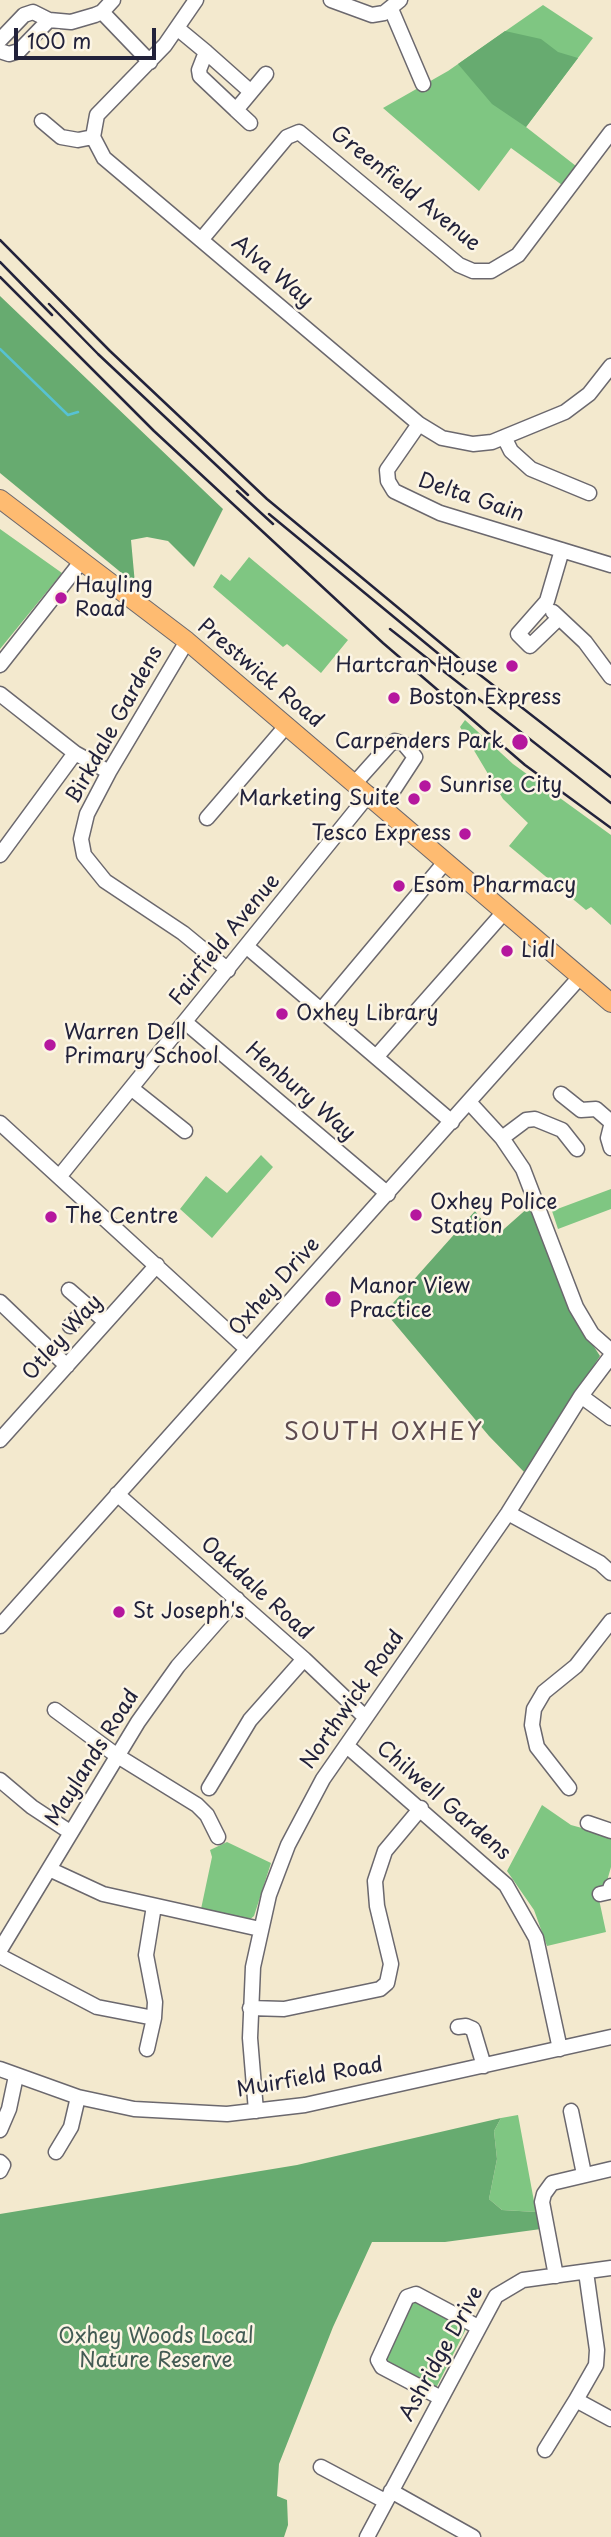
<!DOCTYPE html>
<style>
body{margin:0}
#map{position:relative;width:611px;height:2537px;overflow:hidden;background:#f3e9ce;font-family:"Playpen Sans",sans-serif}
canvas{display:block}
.scale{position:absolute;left:14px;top:28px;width:142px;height:32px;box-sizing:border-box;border:4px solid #22223b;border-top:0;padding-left:9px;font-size:21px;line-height:24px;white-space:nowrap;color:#22223b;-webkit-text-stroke:5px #fcf5e5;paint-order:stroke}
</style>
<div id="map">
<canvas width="611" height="2537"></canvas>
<div class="scale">100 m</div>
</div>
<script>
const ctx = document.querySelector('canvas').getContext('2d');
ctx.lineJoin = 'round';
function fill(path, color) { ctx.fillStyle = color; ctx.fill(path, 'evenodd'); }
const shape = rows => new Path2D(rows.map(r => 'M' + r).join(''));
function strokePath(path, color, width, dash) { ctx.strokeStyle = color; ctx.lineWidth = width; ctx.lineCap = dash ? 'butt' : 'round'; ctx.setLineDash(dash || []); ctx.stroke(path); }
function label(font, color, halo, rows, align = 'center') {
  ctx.font = font + ' "Playpen Sans",sans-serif'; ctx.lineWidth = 5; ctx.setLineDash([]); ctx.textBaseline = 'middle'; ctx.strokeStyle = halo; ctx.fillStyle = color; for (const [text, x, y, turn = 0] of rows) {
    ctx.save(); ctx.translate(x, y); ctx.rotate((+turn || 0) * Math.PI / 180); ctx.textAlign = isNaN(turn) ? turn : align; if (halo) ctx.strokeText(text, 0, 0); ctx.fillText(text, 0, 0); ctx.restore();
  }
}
const green = shape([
 [543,5,593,38,526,127,576,166,562,185,511,148,479,191,383,108,448,71],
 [0,529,62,573,0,649],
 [249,557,348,640,321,673,287,644,283,647,213,587,221,574,230,581],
 [465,720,513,764,611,835,611,925,591,907,586,910,509,846,528,823,503,799,460,727],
 [261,1155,273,1167,212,1238,180,1209,206,1176,227,1193],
 [611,1189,611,1209,558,1229,552,1211],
 [542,1805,571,1825,607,1835,611,1839,611,1867,605,1888,597,1890,606,1932,547,1946,534,1910,507,1871],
 [227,1842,271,1863,254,1916,248,1921,201,1909,212,1857,210,1850],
 [518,2115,536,2212,502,2210,489,2199,497,2159,494,2131,501,2118],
 [412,2299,467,2327,435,2390,385,2364,383,2353]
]);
const forest = shape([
 [505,31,541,39,558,52,578,58,526,127,492,104,458,64],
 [0,296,223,509,194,567,168,541,147,537,131,540,135,584,0,473],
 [530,1206,567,1305,600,1356,525,1473,489,1436,385,1312,475,1211,495,1237],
 [501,2118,494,2131,497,2159,489,2199,502,2210,536,2212,541,2229,445,2242,372,2242,333,2327,279,2464,277,2496,287,2500,288,2525,284,2537,0,2537,0,2214,297,2165]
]);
const stream = shape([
 [0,349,68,415,78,412]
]);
const minor = shape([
 [196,0,165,45,97,115,93,137,104,158,419,424,442,438,473,444,492,442,565,412,589,394,611,366],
 [331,0,372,15,384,13,400,0],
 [391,9,423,84],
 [102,12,150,62],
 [49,20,71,22,95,15,102,12,113,0],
 [177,28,206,52,251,92,236,110,200,76,199,70,206,52],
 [0,40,24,15,33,12,49,20,19,51,9,54,0,51],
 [251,92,266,74],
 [236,110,250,123],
 [42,121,61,137,78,140,93,137],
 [201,240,287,137,299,132,459,265,473,271,491,271,518,255,611,132],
 [419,424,387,470,388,481,394,491,440,513,611,565],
 [504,437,511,451,531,469,589,493],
 [553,612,585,642,611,677],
 [559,618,530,646,518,634,547,601,562,550],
 [187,641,109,772,87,814,81,839,84,855,105,881,183,933,228,970],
 [0,665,81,562],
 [0,694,75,753,109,772],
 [355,783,389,745,395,741,404,744,415,757,383,806],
 [207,818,287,725],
 [0,855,75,753],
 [246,946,452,1122],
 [322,1009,446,861],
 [185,1022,388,1194],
 [377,1056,505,911],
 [131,1088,185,1131],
 [561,1094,581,1110,596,1109,611,1122],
 [469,1102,502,1138,523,1169,576,1307,592,1334,611,1351],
 [0,1123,247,1349],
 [611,1126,608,1138,611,1148],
 [502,1138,526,1120,535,1119,562,1130,577,1149],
 [59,1177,369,794],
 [69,1290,106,1322],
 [0,1302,67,1366],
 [70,1326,88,1305],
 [581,1396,611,1418],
 [0,1440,157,1265],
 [117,1494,304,1659,365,1717],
 [508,1513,600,1563,611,1573],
 [0,1626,580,977],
 [55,1710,116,1755,197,1805,207,1815,218,1837],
 [347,1746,506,1885,536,1938,560,2049],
 [0,1780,32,1807,70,1832],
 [209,1788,250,1720,304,1659],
 [569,1788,537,1747,532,1725,534,1709,544,1692,576,1666,611,1621],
 [588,1823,611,1831],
 [49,1869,103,1894,260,1929],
 [600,1894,609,1892,611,1886],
 [0,1950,138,1722,178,1666,237,1599],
 [0,1956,97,2007,154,2018,155,2002,146,1955,154,1906],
 [250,2008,284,2009,380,1989,387,1983,391,1964,377,1906,375,1881,385,1851,421,1808],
 [458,2027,466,2026,473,2029,484,2066],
 [147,2049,154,2018],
 [0,2069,78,2097,134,2109,227,2114,305,2105,611,2037],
 [256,2111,250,2038,253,1967,269,1895,288,1845,323,1779,508,1513,581,1396,611,1356],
 [571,2111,584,2174],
 [0,2130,9,2109,16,2076],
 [56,2152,71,2127,78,2097],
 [0,2162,3,2165,0,2171],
 [586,2272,597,2350,596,2365,576,2400,611,2419],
 [556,2276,542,2202,544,2194,552,2183,611,2169],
 [441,2398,382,2367,378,2360,407,2297,416,2294,478,2327],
 [545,2450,576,2400],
 [321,2467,385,2501],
 [391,2491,473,2537],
 [367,2537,496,2296,523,2280,611,2268]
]);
const major = shape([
 [0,499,187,641,611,1003]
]);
const rail = shape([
 [0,240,110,351,267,499,466,664,611,777],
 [0,262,52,315],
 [0,277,154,431,383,643,525,765,611,828],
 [49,304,98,354,248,495],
 [237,491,273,524],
 [269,514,463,674],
 [390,629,611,803]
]);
const markers = [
 [61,598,7,"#b5179e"],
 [512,666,7,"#b5179e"],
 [394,698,7,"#b5179e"],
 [520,742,9,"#b5179e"],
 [425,786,7,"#b5179e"],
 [414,799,7,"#b5179e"],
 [465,834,7,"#b5179e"],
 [399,886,7,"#b5179e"],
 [507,951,7,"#b5179e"],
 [282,1014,7,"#b5179e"],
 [50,1045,7,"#b5179e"],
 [416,1215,7,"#b5179e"],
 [51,1217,7,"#b5179e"],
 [333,1299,9,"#b5179e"],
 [119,1612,7,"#b5179e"]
];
const streetNames = [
 ["Greenfield Avenue",405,189,39],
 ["Alva Way",272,272,40],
 ["Delta Gain",471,498,19],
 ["Prestwick Road",260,674,40],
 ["Birkdale Gardens",115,725,-61],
 ["Fairfield Avenue",225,940,-51],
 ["Henbury Way",300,1092,41],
 ["Oxhey Drive",275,1287,-48],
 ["Otley Way",63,1338,-48],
 ["Oakdale Road",256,1589,42],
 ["Northwick Road",353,1700,-55],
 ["Maylands Road",93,1758,-58],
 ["Chilwell Gardens",443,1801,41],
 ["Muirfield Road",310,2078,-10],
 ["Ashridge Drive",442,2354,-61]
];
const poiNames = [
 ["Hayling",75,586],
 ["Road",75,610],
 ["Hartcran House",498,666,"right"],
 ["Boston Express",408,698],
 ["Carpenders Park",504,742,"right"],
 ["Sunrise City",439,786],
 ["Marketing Suite",400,799,"right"],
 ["Tesco Express",451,834,"right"],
 ["Esom Pharmacy",413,886],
 ["Lidl",521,951],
 ["Oxhey Library",296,1014],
 ["Warren Dell",64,1033],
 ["Primary School",64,1057],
 ["Oxhey Police",430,1203],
 ["Station",430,1227],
 ["The Centre",65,1217],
 ["Manor View",349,1287],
 ["Practice",349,1311],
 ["St Joseph's",133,1612]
];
const parkNames = [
 ["Oxhey Woods Local",156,2337],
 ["Nature Reserve",156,2361]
];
const quarterNames = [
 ["SOUTH OXHEY",384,1433]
];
fill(green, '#7fc682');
fill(forest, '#67ab70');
strokePath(stream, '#57c2d3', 2.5);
strokePath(minor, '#6b686e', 17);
strokePath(major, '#6b686e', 20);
strokePath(minor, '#fff', 14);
strokePath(major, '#febb71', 18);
strokePath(rail, '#22223b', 2.5);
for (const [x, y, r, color] of markers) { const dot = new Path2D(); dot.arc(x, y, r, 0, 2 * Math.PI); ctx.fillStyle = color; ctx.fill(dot); strokePath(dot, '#fcf5e5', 2.5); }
label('21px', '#22223b', '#fcf5e5', streetNames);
label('21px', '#22223b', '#fcf5e5', poiNames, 'left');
label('21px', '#435b54', '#fcf5e5', parkNames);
ctx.letterSpacing = '2px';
label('24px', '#5f4c50', '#fcf5e5', quarterNames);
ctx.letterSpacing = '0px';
</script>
